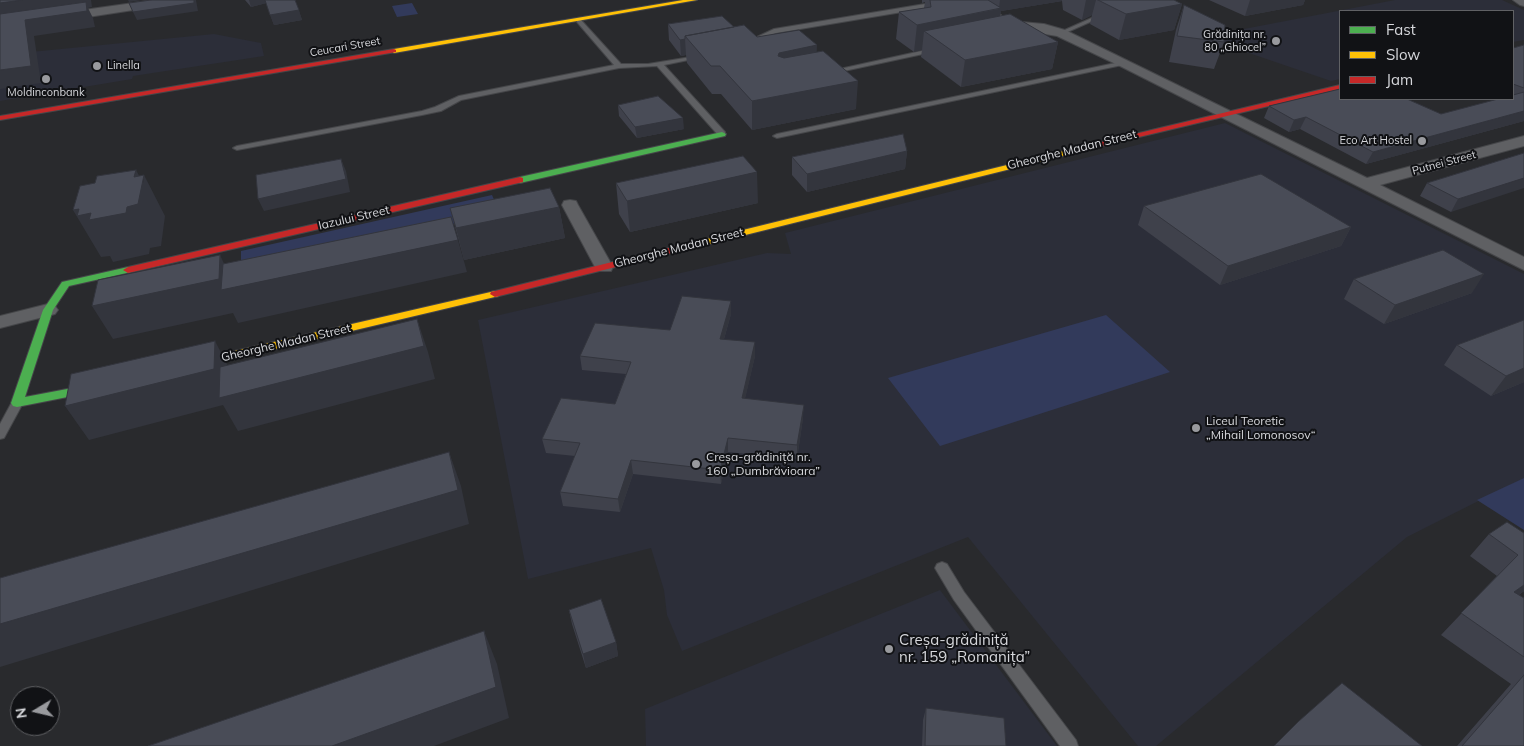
<!DOCTYPE html>
<meta charset="utf-8">
<style>
body{margin:0}
#map{position:relative;width:1524px;height:746px;overflow:hidden;background:#292a2d;font-family:Mulish,sans-serif}
canvas{display:block}
.legend{position:absolute;left:1339px;top:10px;width:175px;height:90px;box-sizing:border-box;background:#111215;border:1px solid #606164;margin:0;padding:6px 9px;list-style:none;font-size:15px;color:#d6d7db}
.legend li{display:flex;align-items:center;gap:10px;height:25px}
.legend b{width:25px;border:1px solid #606164}
.north{position:absolute;left:10px;top:686px;width:50px;height:50px;box-sizing:border-box;background:#111215;border:1px solid #606164;border-radius:50%;rotate:261deg;font-size:14px;font-weight:700;line-height:20px;text-align:center;color:#d6d7db}
.north::after{content:'';display:block;margin:auto;width:18px;height:22px;background:#999a9e;clip-path:polygon(50% 0,100% 100%,50% 72%,0 100%)}
</style>
<div id="map">
<canvas width="1524" height="746"></canvas>
<ul class="legend">
<li><b style="height:6px;background:#4caf50"></b>Fast</li>
<li><b style="height:6px;background:#ffc107"></b>Slow</li>
<li><b style="height:6px;background:#c62828"></b>Jam</li>
</ul>
<div class="north">N</div>
</div>
<script>
const ctx = document.querySelector('canvas').getContext('2d');
ctx.lineJoin = 'round';
function fill(path, color) { ctx.fillStyle = color; ctx.fill(path, 'evenodd'); }
const shape = rows => new Path2D(rows.map(r => 'M' + r).join(''));
function strokePath(path, color, width, dash) { ctx.strokeStyle = color; ctx.lineWidth = width; ctx.lineCap = dash ? 'butt' : 'round'; ctx.setLineDash(dash || []); ctx.stroke(path); }
function label(font, color, halo, rows, align = 'center') {
  ctx.font = font + ' Mulish,sans-serif'; ctx.lineWidth = 4; ctx.setLineDash([]); ctx.textBaseline = 'middle'; ctx.strokeStyle = halo; ctx.fillStyle = color; for (const [text, x, y, turn = 0] of rows) {
    ctx.save(); ctx.translate(x, y); ctx.rotate((+turn || 0) * Math.PI / 180); ctx.textAlign = isNaN(turn) ? turn : align; if (halo) ctx.strokeText(text, 0, 0); ctx.fillText(text, 0, 0); ctx.restore();
  }
}
const built = shape([
 [1395,0,1502,0,1524,10,1524,40,1513,42,1513,11,1340,11,1340,79,1331,81,1202,37],
 [214,34,261,43,264,56,133,76,132,79,0,101,0,55],
 [1225,123,1524,274,1524,478,1407,537,1156,746,1138,746,968,537,682,651,667,615,664,590,651,548,528,579,478,320,767,253,791,254,785,233],
 [940,590,1057,746,646,746,645,709]
]);
const green = shape([
 [412,3,418,14,397,17,392,6],
 [492,195,500,213,241,272,241,251],
 [1106,315,1170,372,940,446,888,378],
 [1524,478,1524,530,1477,500]
]);
const lane = shape([
 [940,0,950,0,926,8,776,33,761,39,753,46,748,45,757,37,774,29,925,4,940,0],
 [1103,13,1108,14,1063,34,1058,33,1103,13],
 [577,20,581,20,621,64,648,64,703,55,703,57,664,65,725,132,725,136,719,136,657,66,619,68,461,100,441,111,422,115,237,150,233,148,237,146,422,111,435,107,459,96,614,65,577,22,577,20],
 [935,48,938,50,937,51,830,74,826,72,935,48],
 [1125,61,1128,63,1127,64,777,138,773,136,777,134,1125,61],
 [17,399,23,403,4,438,0,439,0,424,13,400,17,399],
 [942,562,947,564,964,592,1076,740,1078,746,1060,746,954,600,935,568,937,564,942,562]
]);
const street = shape([
 [155,0,185,0,179,3,62,21,56,17,62,13,155,0],
 [964,0,978,0,1010,21,1044,24,1065,30,1367,178,1524,136,1524,146,1380,185,1524,257,1524,270,1120,66,1057,36,1003,27,964,0],
 [1513,0,1524,0,1524,6,1520,5,1513,0],
 [570,200,576,201,578,205,613,267,611,271,597,271,595,267,562,205,564,201,570,200],
 [48,304,55,306,58,310,55,314,0,328,0,316,48,304]
]);
const fast = shape([
 [722,132,726,134,725,136,520,183,516,180,520,177,722,132],
 [128,267,133,270,131,272,69,286,53,310,25,397,104,382,108,383,110,386,108,389,17,407,13,406,11,403,43,310,62,282,128,267]
]);
const slow = shape([
 [683,0,697,0,394,53,391,51,394,49,683,0],
 [1072,149,1075,149,1075,153,685,250,680,247,682,245,1072,149],
 [495,291,500,294,499,296,187,370,181,366,187,362,495,291]
]);
const jam = shape([
 [394,49,396,50,396,52,0,120,0,116,394,49],
 [1340,85,1340,89,1072,153,1068,151,1072,149,1340,85],
 [520,177,523,178,523,182,128,273,123,270,128,267,520,177],
 [685,244,688,245,688,249,495,297,490,294,491,292,685,244]
]);
const wall = shape([
 [245,0,295,0,302,20,274,25,266,3,251,7],
 [922,0,1174,0,1182,4,1174,30,1119,40,1090,24,1092,15,1082,20,1063,10,1062,1,1001,11,1000,16,1058,42,1052,69,961,87,921,57,922,50,914,52,896,39,899,12,924,8,925,2,922,3],
 [1209,0,1305,0,1303,5,1245,16],
 [1184,5,1224,42,1214,69,1169,62,1176,30],
 [668,24,734,27,757,37,817,52,856,109,752,130,721,94,712,94,687,63,686,55,681,56,669,40],
 [1524,45,1524,121,1366,164,1300,129,1289,132,1264,118,1269,106,1441,114,1513,99,1513,48],
 [618,105,684,129,637,138,619,116],
 [907,151,905,169,807,192,792,175,792,157],
 [1524,153,1451,212,1420,196,1427,183],
 [616,183,758,203,630,232,619,214],
 [1144,206,1351,227,1341,246,1220,285,1138,225],
 [559,207,565,238,464,260,450,208],
 [1354,279,1472,293,1384,324,1344,299],
 [731,301,731,314,724,339,755,356,745,398,803,418,797,459,728,452,721,484,633,474,620,512,563,506,560,492,575,456,546,453,542,439,615,404,626,374,582,370,580,356,670,330],
 [1524,320,1524,382,1491,396,1444,365,1457,345],
 [1524,533,1524,591,1519,595,1524,598,1524,746,1457,746,1511,684,1441,635,1497,576,1470,556,1489,534],
 [569,610,616,642,618,656,586,668,572,624],
 [926,708,1006,746,922,746,923,720]
]);
const shadedWall = shape([
 [23,0,91,0,92,7,88,8,93,18,95,27,34,36,41,83,0,89,0,3],
 [128,0,142,0,129,2],
 [194,0,196,0,198,11,137,20,133,12],
 [249,0,265,0,267,3,251,7],
 [1000,0,1062,0,1062,1,1001,11,997,35,924,31,922,50,914,52,917,25,999,9],
 [1086,0,1096,0,1092,15,1082,20],
 [1250,0,1305,0,1303,5,1245,16],
 [1182,4,1174,30,1119,40,1126,14],
 [299,10,302,20,274,25,270,15],
 [685,39,686,55,681,56,680,40],
 [1058,42,1052,69,961,87,965,60],
 [817,45,816,72,778,84,779,53],
 [858,81,856,109,752,130,752,101],
 [1524,111,1524,121,1366,164,1373,152],
 [1306,117,1300,129,1289,132,1294,120],
 [683,118,684,129,637,138,635,127],
 [907,151,905,169,807,192,807,174],
 [341,159,346,171,350,192,264,211,258,199],
 [136,170,143,183,144,175,165,216,161,246,150,248,149,254,113,262,110,256,101,257,73,210,127,207],
 [757,172,758,203,630,232,627,201],
 [1524,178,1524,188,1451,212,1458,199],
 [559,207,565,238,464,260,456,228],
 [1351,227,1341,246,1220,285,1228,266],
 [458,240,467,272,238,323,233,313,113,339,92,306,220,255,235,287],
 [1484,274,1472,293,1384,324,1395,305],
 [731,301,731,314,720,353,720,339],
 [417,319,428,352,435,379,238,431,223,405,89,440,65,406,215,341,232,374],
 [755,342,755,356,742,412,742,398],
 [1524,368,1524,382,1491,396,1506,376],
 [804,405,803,418,797,459,797,445],
 [728,438,728,452,721,484,720,470],
 [449,452,461,486,469,524,0,667,0,624],
 [631,460,633,474,620,512,618,499],
 [1524,585,1524,591,1493,613,1514,592],
 [484,631,497,664,509,718,434,746,332,746],
 [616,642,618,656,586,668,583,654]
]);
const building = shape([
 [0,0,23,0,0,3,0,0],
 [151,0,194,0,194,3,133,12,129,3,151,0],
 [265,0,295,0,299,10,270,15,265,0],
 [930,0,988,0,1001,8,917,25,899,12,931,7,930,0],
 [1098,0,1174,0,1182,4,1126,14,1098,0],
 [86,2,87,11,25,20,31,66,0,70,0,14,86,2],
 [1184,5,1225,25,1224,42,1177,36,1184,5],
 [1010,14,1058,42,965,60,924,31,1010,14],
 [722,16,734,27,685,36,685,39,680,40,668,24,722,16],
 [744,25,757,37,799,30,817,45,779,53,778,56,784,58,823,51,858,81,752,101,720,66,711,66,685,36,744,25],
 [1524,45,1524,88,1513,84,1513,48,1524,45],
 [1340,89,1340,99,1407,99,1441,114,1498,99,1513,99,1513,95,1524,92,1524,111,1373,152,1306,117,1294,120,1269,106,1340,89],
 [658,96,683,118,635,127,618,105,658,96],
 [903,134,907,151,807,174,792,157,903,134],
 [1524,153,1524,178,1458,199,1427,183,1524,153],
 [743,156,757,172,627,201,616,183,743,156],
 [341,159,346,179,258,199,256,175,341,159],
 [136,170,134,177,144,175,138,204,127,207,126,213,89,220,91,213,77,216,79,209,73,210,80,186,95,183,97,176,136,170],
 [1261,174,1351,227,1228,266,1144,206,1261,174],
 [550,188,559,207,456,228,450,208,550,188],
 [451,217,458,240,221,290,223,264,451,217],
 [1443,250,1484,274,1395,305,1354,279,1443,250],
 [220,255,219,279,92,306,98,280,220,255],
 [682,296,731,301,720,339,755,342,742,398,804,405,797,445,728,438,720,470,631,460,618,499,560,492,580,443,542,439,561,398,615,404,631,362,580,356,595,323,670,330,682,296],
 [417,319,424,346,219,398,220,367,417,319],
 [1524,320,1524,368,1506,376,1457,345,1524,320],
 [215,341,214,369,65,406,71,374,215,341],
 [449,452,458,490,0,624,0,578,449,452],
 [1507,522,1524,533,1524,585,1514,592,1524,598,1524,657,1461,613,1518,555,1489,534,1507,522],
 [601,599,616,642,583,654,569,610,601,599],
 [484,631,496,687,332,746,148,746,484,631],
 [1524,675,1524,746,1462,746,1524,675],
 [1342,683,1422,746,1274,746,1299,721,1342,683],
 [926,708,1004,718,1006,746,925,746,926,708]
]);
const markers = [
 [1276,41,5,"#999a9e"],
 [97,66,5,"#999a9e"],
 [46,79,5,"#999a9e"],
 [1422,141,5,"#999a9e"],
 [1196,428,5,"#999a9e"],
 [696,464,5,"#999a9e"],
 [889,649,5,"#999a9e"]
];
const farPoinames = [
 ["Grădinița nr.",1266,35],
 ["80 „Ghiocel”",1266,48],
 ["Linella",107,66,"left"],
 ["Moldinconbank",46,93,"center"],
 ["Eco Art Hostel",1412,141]
];
const farStreetnames = [
 ["Ceucari Street",345,47,-10],
 ["Putnei Street",1444,163,-15]
];
const streetNames = [
 ["Gheorghe Madan Street",1072,150,-14],
 ["Iazului Street",354,218,-13],
 ["Gheorghe Madan Street",679,248,-14],
 ["Gheorghe Madan Street",286,343,-13]
];
const poiNames = [
 ["Liceul Teoretic",1206,421],
 ["„Mihail Lomonosov“",1206,435],
 ["Creșa-grădiniță nr.",706,457],
 ["160 „Dumbrăvioara”",706,471]
];
const nearPoinames = [
 ["Creșa-grădiniță",899,640],
 ["nr. 159 „Romanița”",899,657]
];
fill(built, '#2c2e39');
fill(green, '#323a5b');
strokePath(lane, '#454649', 2);
strokePath(street, '#454649', 2);
strokePath(fast, '#454649', 2);
strokePath(slow, '#454649', 2);
strokePath(jam, '#454649', 2);
fill(lane, '#5f6063');
fill(street, '#5f6063');
fill(fast, '#4caf50');
fill(slow, '#ffc107');
fill(jam, '#c62828');
fill(wall, '#3f414b');
fill(shadedWall, '#33353d');
fill(building, '#494c57');
strokePath(building, '#33353d', 1);
for (const [x, y, r, color] of markers) { const dot = new Path2D(); dot.arc(x, y, r, 0, 2 * Math.PI); ctx.fillStyle = color; ctx.fill(dot); strokePath(dot, '#111215', 2); }
label('11px', '#d6d7db', '#111215', farPoinames, 'right');
label('11px', '#d6d7db', '#111215', farStreetnames);
label('12px', '#d6d7db', '#111215', streetNames);
label('12px', '#d6d7db', '#111215', poiNames, 'left');
label('15px', '#d6d7db', '#111215', nearPoinames, 'left');
</script>
